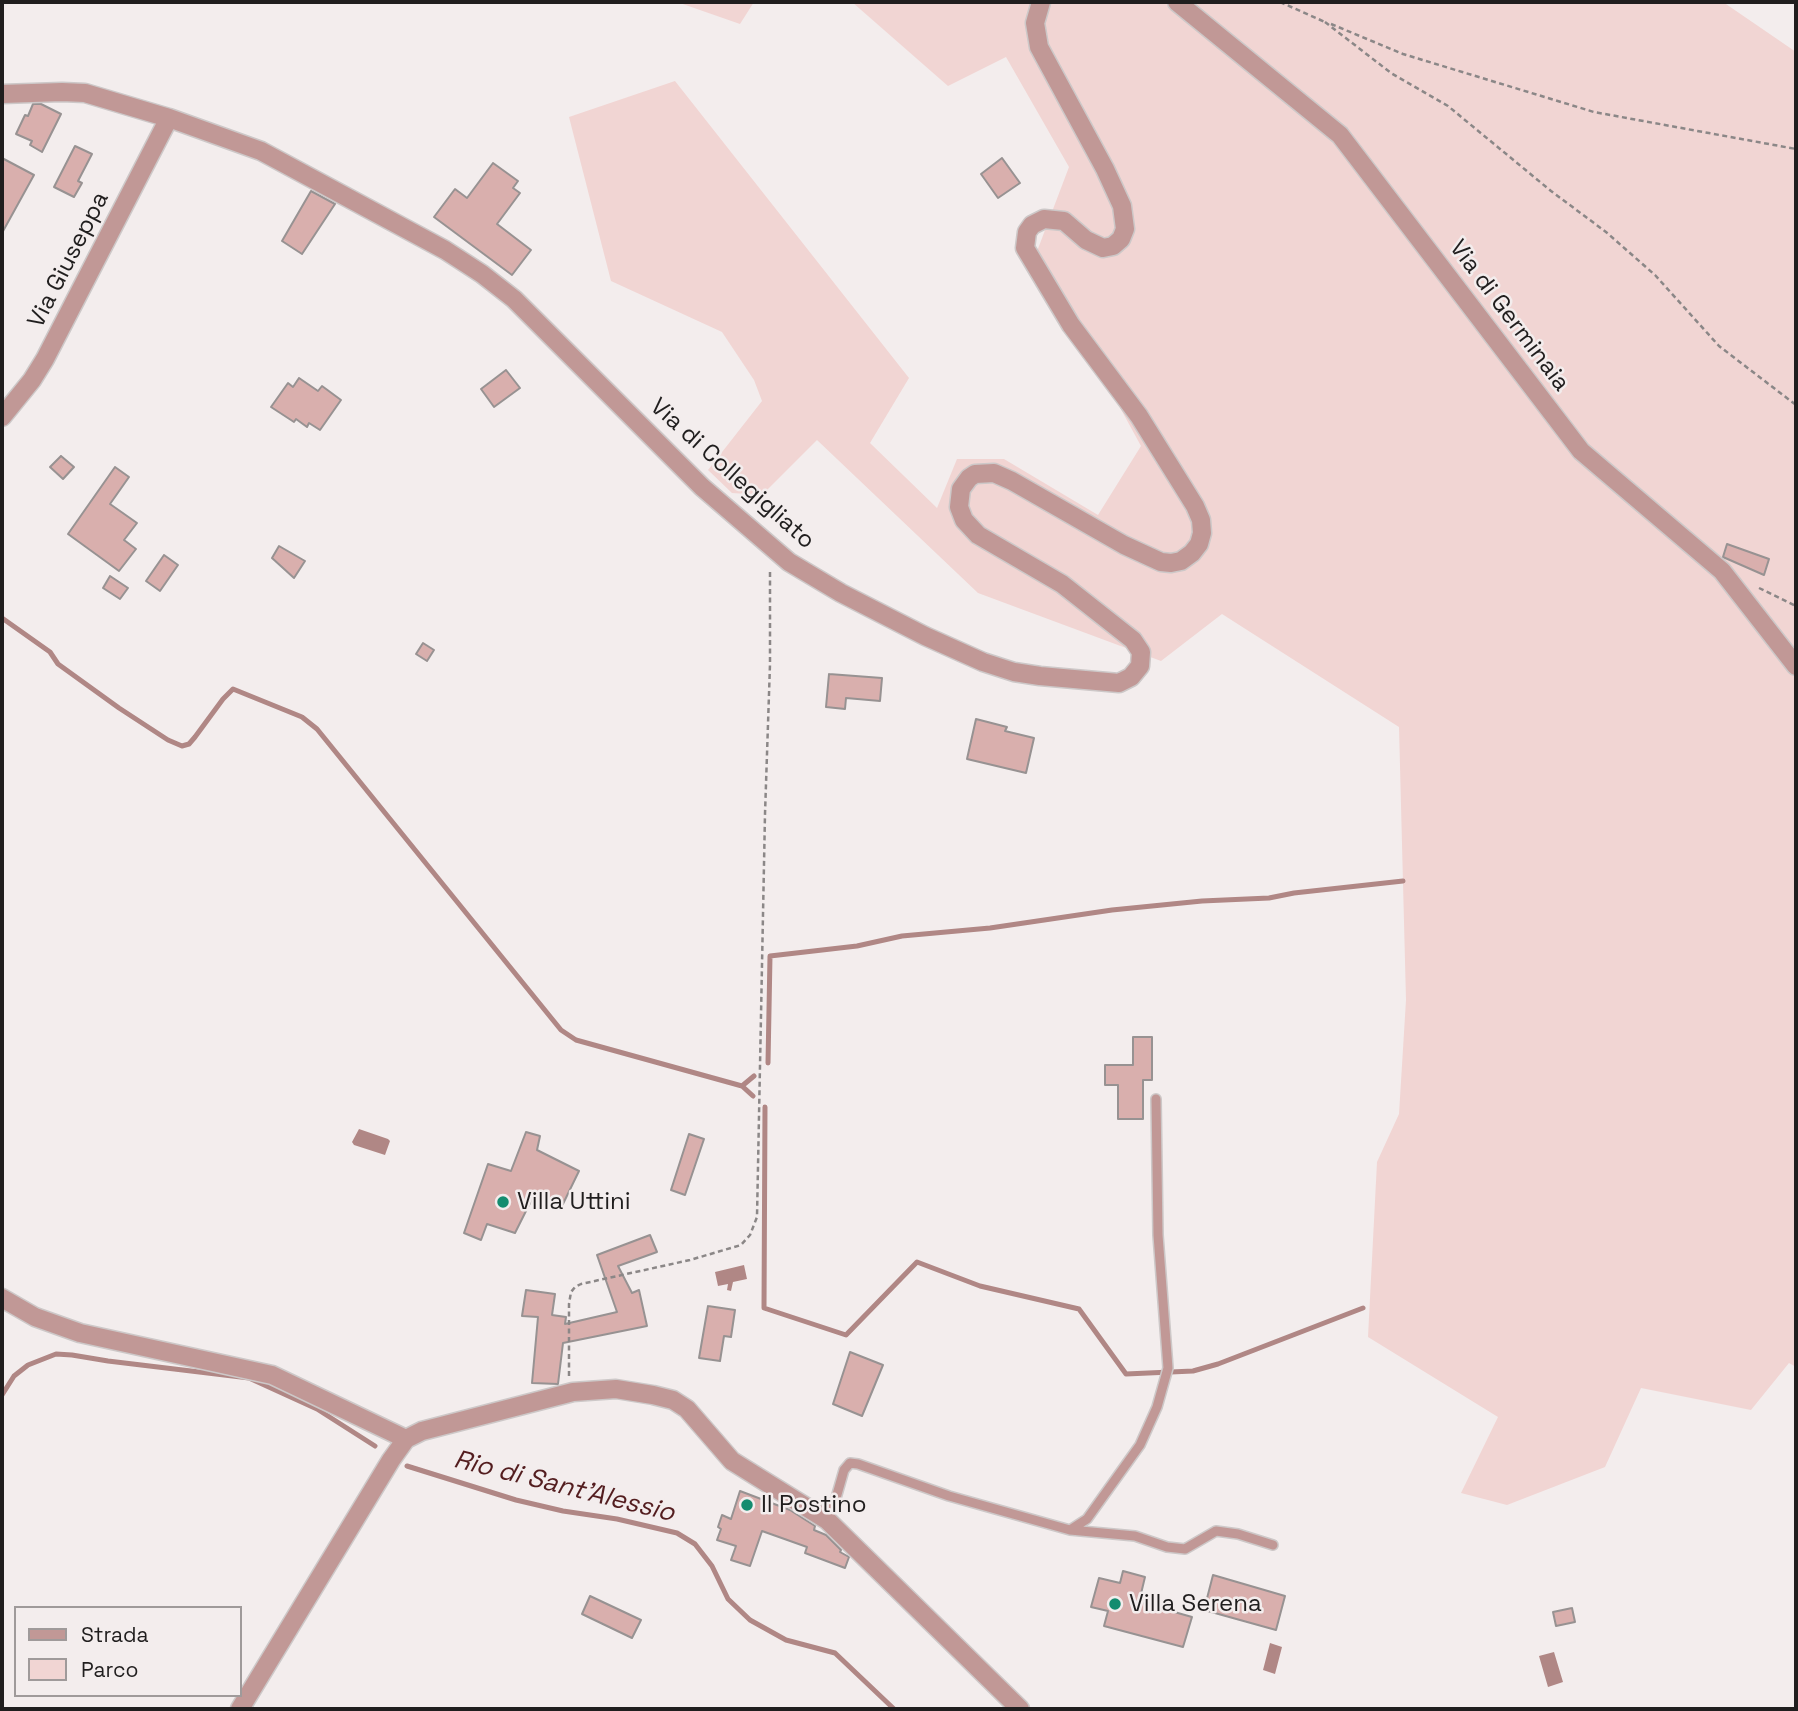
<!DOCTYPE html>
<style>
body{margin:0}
#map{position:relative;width:1798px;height:1711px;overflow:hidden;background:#f3eded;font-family:"Space Grotesk",sans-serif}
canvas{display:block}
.frame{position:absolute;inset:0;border:4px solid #201e1e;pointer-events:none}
.legend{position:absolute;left:14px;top:1606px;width:228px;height:91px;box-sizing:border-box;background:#f3eded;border:2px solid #9f9a9a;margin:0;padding:9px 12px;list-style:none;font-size:21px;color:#201e1e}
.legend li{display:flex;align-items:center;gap:14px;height:35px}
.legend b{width:35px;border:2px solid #9f9a9a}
</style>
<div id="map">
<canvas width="1798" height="1711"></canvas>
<div class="frame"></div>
<ul class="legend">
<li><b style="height:9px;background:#c19896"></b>Strada</li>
<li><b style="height:19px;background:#f1d5d3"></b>Parco</li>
</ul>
</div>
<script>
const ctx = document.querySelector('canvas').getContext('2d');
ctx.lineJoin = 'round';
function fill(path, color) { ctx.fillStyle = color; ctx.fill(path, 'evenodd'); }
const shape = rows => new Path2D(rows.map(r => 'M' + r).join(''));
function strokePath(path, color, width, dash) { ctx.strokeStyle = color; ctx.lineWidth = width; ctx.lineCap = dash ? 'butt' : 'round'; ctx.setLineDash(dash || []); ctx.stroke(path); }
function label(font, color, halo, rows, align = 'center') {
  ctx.font = font + ' "Space Grotesk",sans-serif'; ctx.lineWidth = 5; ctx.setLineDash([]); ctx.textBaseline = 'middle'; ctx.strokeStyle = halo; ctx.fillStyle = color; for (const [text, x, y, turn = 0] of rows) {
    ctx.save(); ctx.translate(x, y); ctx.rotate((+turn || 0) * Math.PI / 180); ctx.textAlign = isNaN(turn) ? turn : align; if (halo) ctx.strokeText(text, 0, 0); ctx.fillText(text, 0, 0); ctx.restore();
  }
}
const green = shape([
 [677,2,754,2,740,24],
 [852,2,1723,2,1796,52,1796,1367,1789,1363,1751,1410,1641,1388,1605,1467,1507,1505,1461,1493,1498,1417,1368,1337,1377,1162,1399,1114,1406,1000,1399,727,1222,614,1161,661,978,593,817,440,762,495,732,493,708,470,762,401,754,380,722,332,611,281,569,117,675,81,909,378,870,443,937,508,957,459,1004,459,1098,515,1141,446,1036,254,1069,167,1006,57,948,86]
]);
const water = shape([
 [359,1129,388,1139,390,1141,385,1155,354,1145,352,1142],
 [744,1265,747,1279,733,1282,731,1291,727,1290,728,1284,718,1286,715,1272],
 [1270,1643,1282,1647,1275,1674,1263,1670],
 [1554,1652,1563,1682,1548,1687,1539,1656]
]);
const stream = shape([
 [2,618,50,652,58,664,119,708,168,740,182,746,189,744,195,737,223,699,233,689,302,717,317,729,561,1030,576,1040,742,1086,753,1096],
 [768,1063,770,956,857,946,902,936,990,928,1112,910,1202,901,1269,898,1294,893,1403,881],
 [742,1086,754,1076],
 [765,1107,764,1308,846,1335,917,1262,980,1286,1079,1309,1126,1374,1193,1371,1218,1364,1363,1308],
 [2,1395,14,1376,28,1365,56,1354,72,1355,108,1361,249,1378,317,1409,375,1446],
 [407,1466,516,1500,563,1511,617,1519,677,1533,695,1544,712,1566,728,1599,750,1620,786,1640,835,1653,894,1709]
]);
const building = shape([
 [33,104,41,104,61,114,42,152,30,145,32,141,16,134,25,115,28,116,33,104],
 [75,146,92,154,78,181,82,183,74,197,54,187,75,146],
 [2,158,34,175,2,233,2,158],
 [1002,158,1020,183,998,198,981,174,1002,158],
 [493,163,518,181,513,188,520,193,497,224,531,250,512,275,434,217,455,189,467,198,493,163],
 [311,191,335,204,302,254,282,241,311,191],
 [506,370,520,388,494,407,481,389,506,370],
 [299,378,318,391,322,386,341,400,320,430,309,423,307,427,296,419,294,422,271,407,288,383,293,387,299,378],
 [61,456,74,467,63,479,50,467,61,456],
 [115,467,129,477,110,504,137,523,124,540,136,549,119,571,68,534,115,467],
 [1727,544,1769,559,1764,575,1723,557,1727,544],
 [279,546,305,561,294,578,272,558,279,546],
 [164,555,178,565,160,591,146,581,164,555],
 [110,576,128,588,120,599,103,588,110,576],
 [423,643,434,650,427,661,416,654,423,643],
 [829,674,882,678,880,701,846,698,845,709,826,707,829,674],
 [976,719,1007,727,1005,731,1034,738,1026,773,967,759,976,719],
 [1133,1037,1152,1037,1152,1080,1143,1080,1143,1119,1118,1119,1118,1085,1105,1085,1105,1065,1133,1065,1133,1037],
 [526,1132,540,1136,537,1150,579,1171,561,1208,534,1195,515,1233,487,1224,481,1240,464,1233,488,1164,511,1171,526,1132],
 [689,1134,704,1139,685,1195,671,1190,689,1134],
 [650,1235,657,1252,618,1266,632,1293,639,1290,647,1326,563,1343,558,1384,532,1383,538,1317,522,1316,526,1290,555,1294,552,1315,566,1317,565,1324,617,1312,597,1255,650,1235],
 [708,1306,735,1310,731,1337,724,1336,720,1361,699,1358,708,1306],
 [850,1352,883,1365,862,1416,833,1404,850,1352],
 [740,1491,790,1510,815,1526,814,1530,826,1535,841,1550,840,1552,849,1557,845,1568,805,1553,807,1547,762,1531,750,1566,731,1560,736,1546,717,1540,721,1529,718,1527,722,1515,731,1519,740,1491],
 [1123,1571,1145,1577,1139,1602,1192,1617,1183,1647,1104,1626,1108,1611,1091,1607,1099,1578,1120,1583,1123,1571],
 [1213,1575,1285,1596,1276,1630,1204,1610,1213,1575],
 [590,1596,641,1620,632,1638,582,1614,590,1596],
 [1572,1608,1575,1622,1556,1626,1553,1612,1572,1608]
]);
const path = shape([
 [1280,2,1325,22],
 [1325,22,1391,73,1448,106,1551,191,1606,232,1655,275,1719,346,1796,405],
 [1331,24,1403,54,1594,112,1796,149],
 [1759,588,1796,606],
 [569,1376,569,1304,571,1292,575,1287,581,1284,690,1260,741,1245,750,1235,757,1217,765,814,770,664,770,569]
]);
const lane = shape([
 [827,1520,836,1498,844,1470,850,1463,858,1464,949,1496,1070,1530,1135,1536,1167,1547,1185,1549,1216,1531,1238,1534,1273,1545],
 [1070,1530,1087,1519,1140,1445,1157,1407,1168,1368,1158,1235,1156,1099]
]);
const street = shape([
 [1177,2,1340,135,1581,451,1722,571,1796,666],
 [2,94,62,92,85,93,169,118,261,151,445,250,482,274,514,299,702,487,789,562,841,593,925,636,983,662,1014,672,1040,676,1119,683,1131,677,1140,666,1141,652,1133,640,1062,584,978,535,964,520,959,507,961,489,969,478,975,474,994,473,1012,481,1124,545,1161,562,1171,563,1181,561,1192,553,1199,544,1202,533,1201,520,1195,506,1139,416,1071,325,1025,248,1027,232,1032,225,1044,219,1064,221,1086,240,1103,248,1113,246,1121,239,1125,229,1122,206,1105,169,1039,47,1035,23,1041,2],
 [2,417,32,380,45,359,169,118],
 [2,1298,35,1317,80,1333,272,1375,406,1439],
 [240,1709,391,1460,406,1439,422,1431,573,1392,616,1389,653,1395,673,1400,687,1409,732,1461,827,1520,1020,1709]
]);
const markers = [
 [503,1202,7,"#148c6f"],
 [747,1505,7,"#148c6f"],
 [1115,1604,7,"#148c6f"]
];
const streetNames = [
 ["Via Giuseppa",69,260,-63],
 ["Via di Germinaia",1509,316,53],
 ["Via di Collegigliato",732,474,42]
];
const poiNames = [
 ["Villa Uttini",517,1202],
 ["Il Postino",761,1505],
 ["Villa Serena",1129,1604]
];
const waterNames = [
 ["Rio di Sant'Alessio",564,1487,14]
];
fill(green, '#f1d5d3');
fill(water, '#b08785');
strokePath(stream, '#b08785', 5);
fill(building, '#d9afad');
strokePath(building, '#979292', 2);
strokePath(lane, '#cdc8c8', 12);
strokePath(street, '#cdc8c8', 21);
strokePath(path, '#8b8787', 2.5, [5, 3.5]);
strokePath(lane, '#c19896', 9);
strokePath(street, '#c19896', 18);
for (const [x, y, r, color] of markers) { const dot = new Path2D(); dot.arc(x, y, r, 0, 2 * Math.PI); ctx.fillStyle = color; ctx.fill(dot); strokePath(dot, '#f3eded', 2.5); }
label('24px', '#201e1e', '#f3eded', streetNames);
label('24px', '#201e1e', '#f3eded', poiNames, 'left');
label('italic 26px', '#531d1f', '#f3eded', waterNames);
</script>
